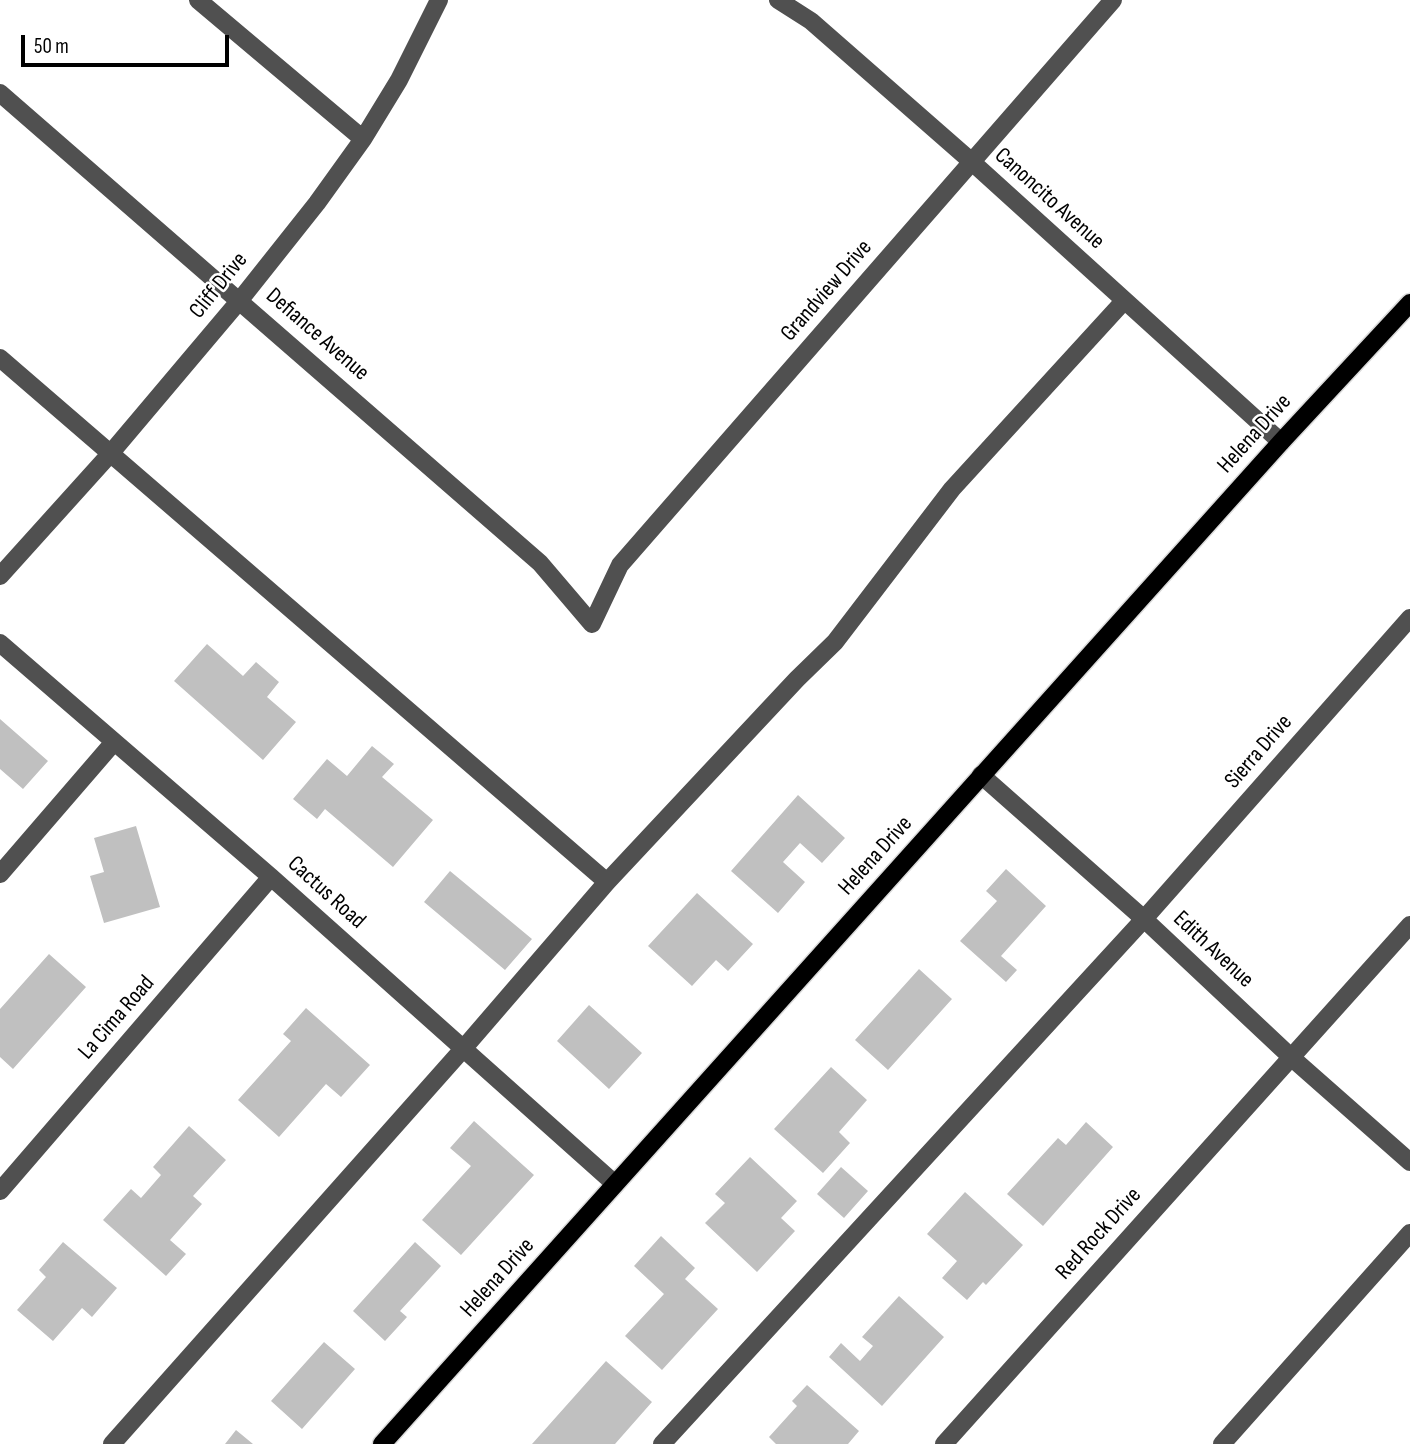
<!DOCTYPE html>
<style>
body{margin:0}
#map{position:relative;width:1410px;height:1444px;overflow:hidden;background:#fff;font-family:"Sofia Sans Condensed",sans-serif}
canvas{display:block}
.scale{position:absolute;left:21px;top:35px;width:208px;height:32px;box-sizing:border-box;border:4px solid #000;border-top:0;padding-left:9px;font-size:21px;line-height:24px;white-space:nowrap;color:#000;-webkit-text-stroke:5px #fff;paint-order:stroke}
</style>
<div id="map">
<canvas width="1410" height="1444"></canvas>
<div class="scale">50 m</div>
</div>
<script>
const ctx = document.querySelector('canvas').getContext('2d');
ctx.lineJoin = 'round';
function fill(path, color) { ctx.fillStyle = color; ctx.fill(path, 'evenodd'); }
const shape = rows => new Path2D(rows.map(r => 'M' + r).join(''));
function strokePath(path, color, width, dash) { ctx.strokeStyle = color; ctx.lineWidth = width; ctx.lineCap = dash ? 'butt' : 'round'; ctx.setLineDash(dash || []); ctx.stroke(path); }
function label(font, color, halo, rows, align = 'center') {
  ctx.font = font + ' "Sofia Sans Condensed",sans-serif'; ctx.lineWidth = 5; ctx.setLineDash([]); ctx.textBaseline = 'middle'; ctx.strokeStyle = halo; ctx.fillStyle = color; for (const [text, x, y, turn = 0] of rows) {
    ctx.save(); ctx.translate(x, y); ctx.rotate((+turn || 0) * Math.PI / 180); ctx.textAlign = isNaN(turn) ? turn : align; if (halo) ctx.strokeText(text, 0, 0); ctx.fillText(text, 0, 0); ctx.restore();
  }
}
const building = shape([
 [207,644,243,676,256,662,279,682,267,697,296,722,263,760,174,681],
 [0,719,48,761,23,789,0,769],
 [372,746,394,764,382,777,433,820,393,867,325,809,317,819,293,799,327,759,347,776],
 [798,795,845,838,822,863,800,843,783,862,805,882,778,913,731,871],
 [136,826,160,907,104,923,90,876,104,872,94,838],
 [1006,869,1046,906,1001,956,1017,970,1006,982,960,941,997,901,986,891],
 [450,871,532,939,505,970,424,902],
 [697,893,753,944,728,971,716,960,692,986,648,946],
 [49,954,86,987,13,1069,0,1057,0,1009],
 [919,969,952,999,888,1070,855,1040],
 [589,1005,642,1053,609,1089,557,1041],
 [306,1008,370,1065,341,1097,326,1084,279,1137,238,1100,291,1041,283,1034],
 [831,1067,867,1100,839,1132,850,1143,823,1173,774,1129],
 [474,1121,534,1175,461,1255,422,1220,471,1166,450,1148],
 [1086,1122,1113,1147,1043,1226,1007,1194,1058,1138,1066,1145],
 [189,1126,226,1160,193,1196,202,1204,170,1240,186,1254,166,1276,103,1220,131,1189,141,1198,161,1175,153,1167],
 [750,1157,797,1201,781,1218,795,1231,757,1272,705,1223,725,1203,715,1194],
 [841,1167,868,1191,844,1218,817,1194],
 [965,1192,1023,1245,986,1285,983,1282,967,1300,942,1278,957,1261,927,1234],
 [661,1236,695,1268,685,1279,718,1309,662,1370,625,1336,664,1294,634,1266],
 [63,1242,117,1288,92,1317,82,1308,53,1341,17,1310,46,1277,39,1270],
 [415,1242,441,1266,400,1311,407,1317,385,1341,353,1311],
 [899,1296,944,1337,882,1406,829,1357,841,1343,860,1361,873,1346,862,1337],
 [324,1342,355,1369,302,1429,271,1401],
 [606,1361,652,1402,615,1444,532,1444],
 [807,1385,859,1431,848,1444,776,1444,769,1437,797,1406,792,1401],
 [236,1430,253,1444,225,1444]
]);
const minor = shape([
 [198,0,363,139],
 [778,0,811,21,972,162,1281,442],
 [0,93,540,563,592,624,620,565,1113,0],
 [0,358,607,882],
 [0,576,110,454,240,300,317,203,363,139,399,80,439,0],
 [0,643,271,877,615,1184],
 [981,775,1144,919,1292,1058,1410,1162],
 [0,874,114,742],
 [0,1191,271,877],
 [112,1444,463,1049,607,882,797,679,835,642,952,489,1124,301],
 [662,1444,1144,919,1410,618],
 [944,1444,1410,925],
 [1222,1444,1410,1233]
]);
const major = shape([
 [382,1444,1281,442,1410,303]
]);
const streetNames = [
 ["Canoncito Avenue",1049,199,42],
 ["Cliff Drive",219,286,-51],
 ["Grandview Drive",827,291,-49],
 ["Defiance Avenue",317,335,41],
 ["Helena Drive",1255,434,-48],
 ["Sierra Drive",1259,752,-49],
 ["Helena Drive",876,856,-48],
 ["Cactus Road",326,893,42],
 ["Edith Avenue",1213,950,43],
 ["La Cima Road",117,1018,-49],
 ["Red Rock Drive",1099,1234,-48],
 ["Helena Drive",498,1278,-48]
];
fill(building, '#c0c0c0');
strokePath(major, '#dbdbdb', 21);
strokePath(minor, '#505050', 18);
strokePath(major, '#000', 18);
label('23px', '#000', '#fff', streetNames);
</script>
